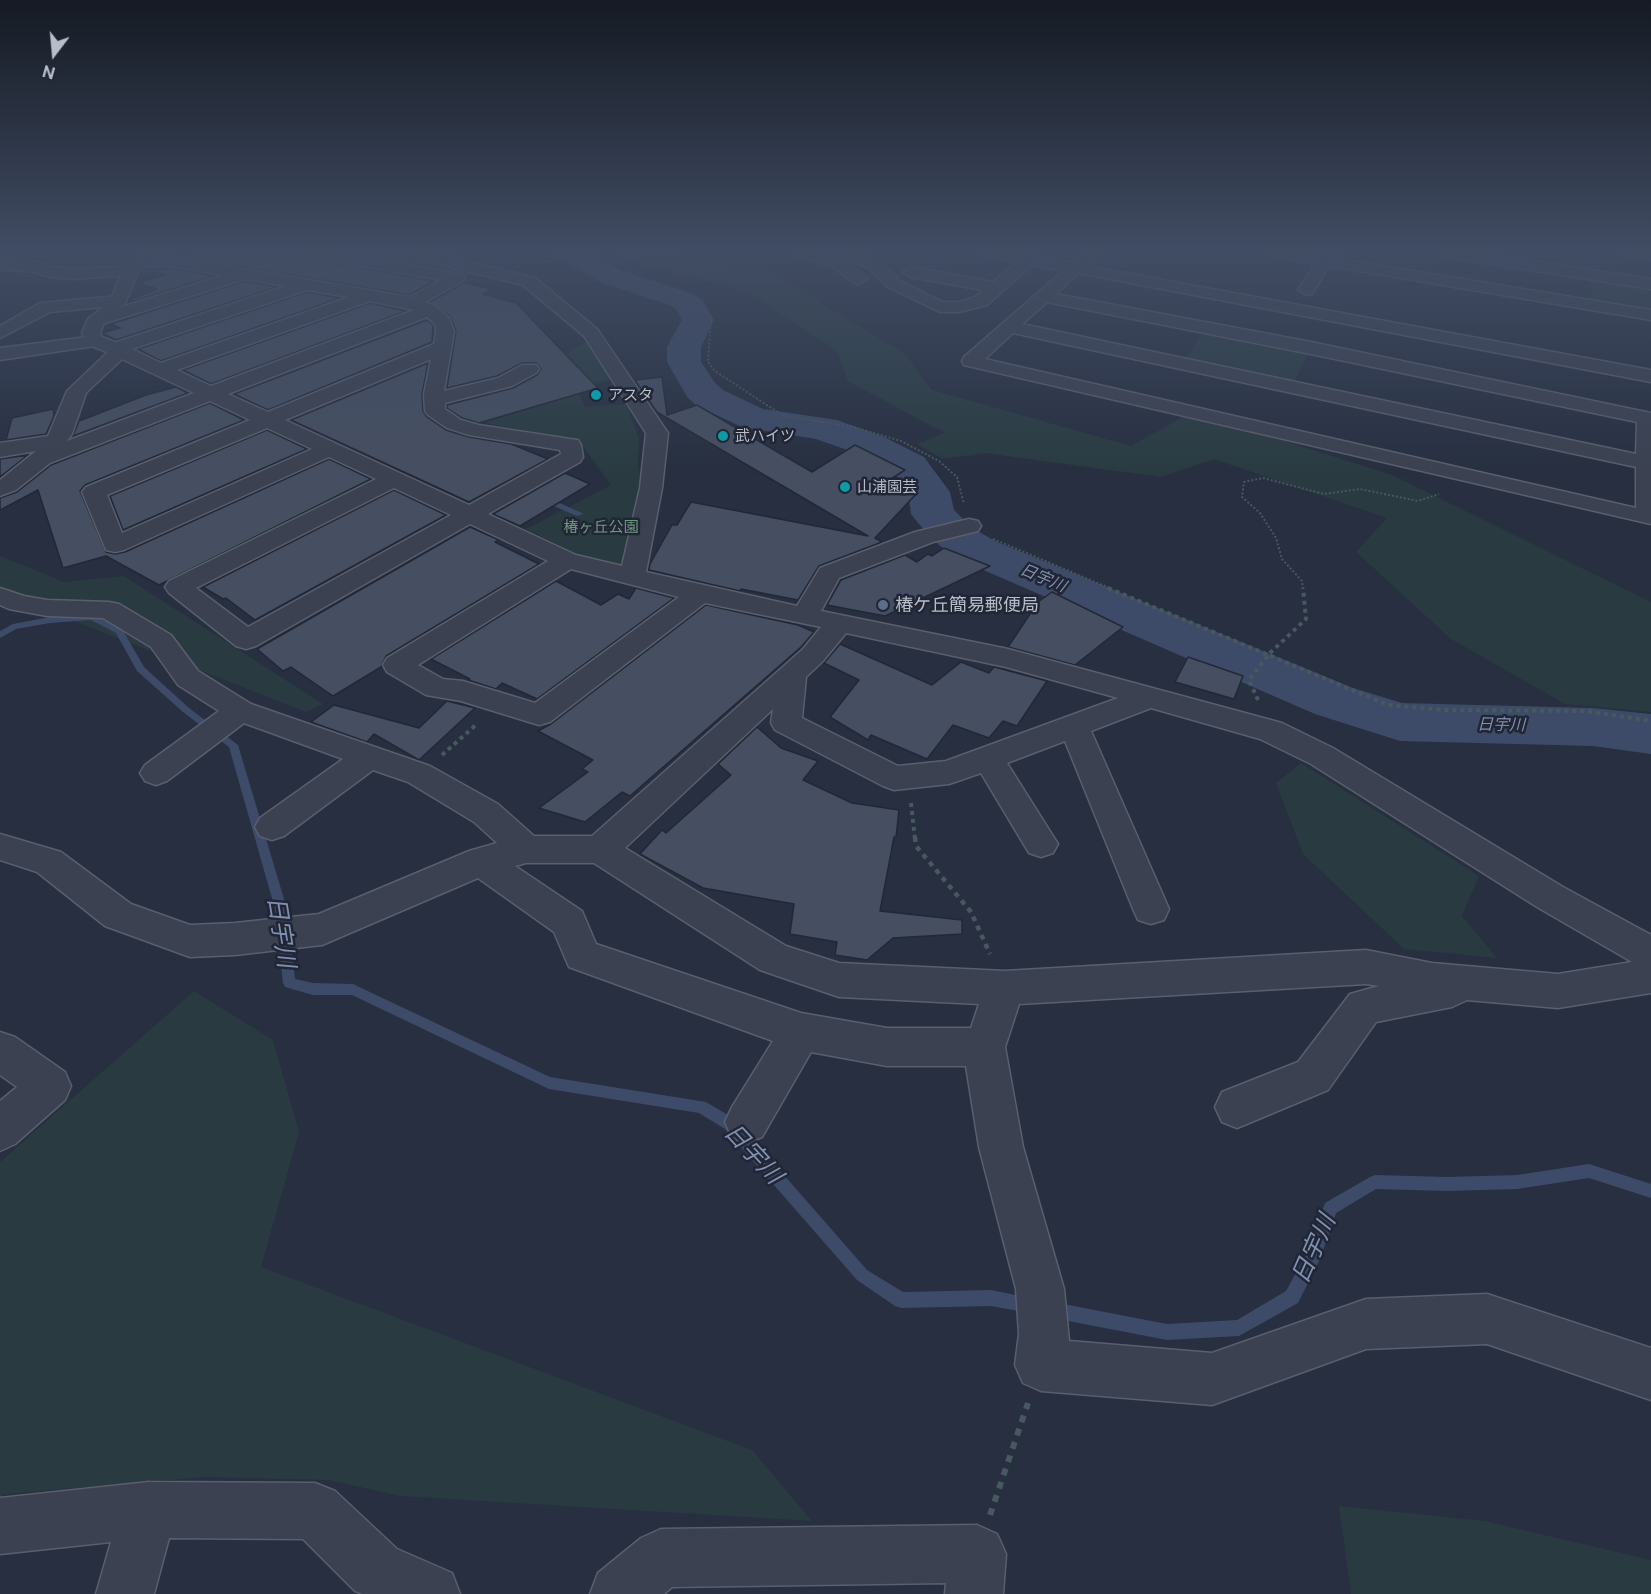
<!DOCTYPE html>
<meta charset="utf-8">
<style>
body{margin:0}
#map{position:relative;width:1651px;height:1594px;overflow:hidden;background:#272f40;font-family:"Public Sans",sans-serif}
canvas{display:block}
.north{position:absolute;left:24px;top:24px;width:60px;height:60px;-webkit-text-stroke:4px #202635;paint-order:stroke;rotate:196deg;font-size:16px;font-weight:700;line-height:24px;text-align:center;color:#b8bdca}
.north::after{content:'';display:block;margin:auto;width:21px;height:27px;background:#b8bdca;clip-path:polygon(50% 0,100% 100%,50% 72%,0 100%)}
</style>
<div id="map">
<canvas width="1651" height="1594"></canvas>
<div class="north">N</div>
</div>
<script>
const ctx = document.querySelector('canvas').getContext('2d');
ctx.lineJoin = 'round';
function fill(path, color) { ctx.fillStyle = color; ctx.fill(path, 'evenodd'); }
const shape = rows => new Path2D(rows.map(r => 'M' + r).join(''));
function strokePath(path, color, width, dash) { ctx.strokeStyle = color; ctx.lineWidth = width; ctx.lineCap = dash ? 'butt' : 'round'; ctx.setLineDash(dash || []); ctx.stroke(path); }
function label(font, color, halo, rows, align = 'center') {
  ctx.font = font + ' "Public Sans","Noto Sans JP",sans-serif'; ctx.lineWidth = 5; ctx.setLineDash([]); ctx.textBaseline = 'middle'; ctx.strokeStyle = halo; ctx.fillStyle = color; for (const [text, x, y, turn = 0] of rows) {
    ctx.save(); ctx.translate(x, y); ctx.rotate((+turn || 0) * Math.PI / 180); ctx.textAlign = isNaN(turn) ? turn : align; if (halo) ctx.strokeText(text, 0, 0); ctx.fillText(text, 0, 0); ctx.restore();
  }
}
const green = shape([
 [348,252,407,252,432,262,473,272,466,276,344,254],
 [610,252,667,252,771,273,905,354,932,390,1131,446,1192,412,1392,475,1651,602,1651,712,1565,704,1451,639,1356,552,1387,518,1214,459,1161,477,985,453,943,459,917,444,945,433,848,381,837,351,749,292,645,265],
 [1590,276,1651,286,1651,313,1588,303,1593,288],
 [1206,328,1311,348,1292,386,1183,363],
 [587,341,613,379,576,388,585,407,626,404,639,438,638,465,643,487,626,567,583,557,526,529,611,485,580,442,476,421,538,405,531,377],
 [0,556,64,582,124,576,323,704,306,712,0,592],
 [1301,763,1479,876,1462,916,1497,958,1404,949,1303,854,1276,783],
 [194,991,273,1040,299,1132,261,1267,752,1450,812,1521,400,1496,329,1480,205,1477,5,1494,0,1498,0,1162],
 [1339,1506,1485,1521,1651,1560,1651,1594,1351,1594]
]);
const stream = shape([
 [155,303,159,303,356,384,369,402,364,403,352,386,155,305,155,303],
 [514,485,520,485,584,514,577,516,514,489,514,485],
 [92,614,122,629,144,667,189,708,238,745,287,909,295,979,313,983,353,984,357,986,550,1077,706,1102,735,1119,867,1270,903,1292,991,1290,1035,1299,1037,1305,1035,1311,1029,1313,991,1306,901,1308,895,1306,857,1280,725,1129,699,1113,549,1089,352,995,313,995,285,987,283,983,275,909,229,747,183,712,137,671,116,633,91,620,50,623,16,629,0,638,0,631,13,624,50,617,92,614],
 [1589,1164,1651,1184,1651,1198,1589,1178,1517,1189,1447,1191,1376,1189,1336,1213,1320,1259,1298,1303,1239,1336,1167,1340,1053,1318,1047,1316,1045,1310,1047,1304,1053,1302,1167,1324,1237,1320,1286,1291,1308,1251,1325,1203,1370,1177,1375,1175,1447,1177,1517,1175,1589,1164]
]);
const river = shape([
 [556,252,590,252,620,270,694,294,703,300,714,320,701,347,701,362,715,383,723,390,763,409,837,420,884,437,924,457,950,492,954,510,972,528,997,542,1353,688,1402,703,1593,708,1651,714,1651,754,1593,746,1400,741,1315,714,965,562,940,546,918,523,911,514,908,492,896,475,856,453,816,439,742,427,697,406,688,398,667,362,667,347,682,320,678,312,672,306,600,282,560,258,556,252]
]);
const building = shape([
 [200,252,300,252,310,259,434,281,410,295,187,257,200,252],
 [169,268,214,276,134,301,129,300,157,289,138,283,164,275,152,271,169,268],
 [245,281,277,287,116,340,102,333,120,328,111,324,245,281],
 [464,283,492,289,483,294,516,303,598,388,479,423,462,418,447,408,447,405,513,388,537,375,541,369,536,363,522,363,497,376,447,388,456,331,450,316,430,302,464,283],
 [307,292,340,298,161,361,138,349,307,292],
 [370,303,406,311,211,384,183,370,370,303],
 [427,320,433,325,432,342,268,410,234,394,427,320],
 [428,363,422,394,423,411,427,417,446,430,469,437,511,444,548,459,469,502,291,420,428,363],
 [662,377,667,415,697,405,812,472,855,445,905,470,888,481,917,493,875,538,882,542,819,566,798,600,741,589,740,591,649,570,650,564,672,525,677,525,691,502,868,536,657,412,635,380,662,377],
 [176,387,188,393,73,436,79,421,146,395,176,387],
 [210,403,244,420,85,485,80,491,106,552,115,554,125,552,329,459,371,479,159,585,106,556,63,568,38,490,0,510,0,498,17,492,51,465,210,403],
 [53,409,54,416,46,434,6,440,12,418,53,409],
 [267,430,307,449,123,530,110,496,267,430],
 [28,455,0,477,0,459,28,455],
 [565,473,590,484,520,526,493,514,565,473],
 [394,490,446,515,255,620,226,598,223,599,203,587,394,490],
 [470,527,499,540,495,542,539,564,386,656,381,667,333,696,291,667,283,671,257,649,470,527],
 [944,548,990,566,885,616,827,605,841,580,905,555,917,562,928,554,932,556,944,548],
 [556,581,601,605,618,594,629,599,636,588,674,598,537,699,502,683,496,689,468,680,470,679,431,659,556,581],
 [1052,592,1123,627,1075,665,1008,647,1038,602,1052,592],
 [706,605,798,625,814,632,801,647,630,796,622,792,585,822,539,808,588,772,582,769,593,760,538,731,551,724,706,605],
 [840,644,932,685,961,662,989,673,994,667,1047,681,1017,726,1003,721,989,738,953,725,927,759,871,735,868,740,830,717,859,680,824,663,840,644],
 [1188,657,1243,676,1234,699,1175,682,1188,657],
 [447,701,475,708,419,760,374,734,367,742,311,722,334,705,419,728,447,701],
 [757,727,781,748,818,761,803,780,852,803,899,810,896,837,894,837,880,911,962,920,962,934,893,938,867,960,835,955,837,942,790,934,794,904,703,888,640,854,662,830,666,833,731,775,718,764,757,727]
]);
const pathFar3 = shape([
 [540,262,586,253,622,273,696,298,711,317,708,362,715,371,782,415,853,427,901,441,939,461,957,477,964,504],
 [993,539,1112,589],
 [1303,589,1302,581,1282,559,1276,538,1260,513,1242,497,1244,482,1263,478,1324,494,1360,489,1418,501,1439,494]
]);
const pathFar2 = shape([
 [1108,588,1388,705,1444,710,1586,711,1651,721],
 [1258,700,1249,680,1270,653,1306,619,1303,588],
 [442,755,477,724],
 [911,803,915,839]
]);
const pathFar1 = shape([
 [915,837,916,846,971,912,990,954]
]);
const path = shape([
 [990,1515,1028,1403]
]);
const minor = shape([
 [302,252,335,252,463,275,465,278,463,281,425,302,435,306,449,318,454,332,444,391,498,378,522,365,536,365,539,369,536,373,512,386,445,403,445,409,461,420,479,425,570,439,578,440,581,445,583,457,580,462,488,514,576,555,622,566,640,488,646,433,584,336,523,285,435,263,413,255,410,252,432,252,535,278,597,329,668,433,662,488,646,572,797,606,820,568,915,532,969,519,978,521,981,526,978,531,933,542,839,578,821,611,1008,649,1282,723,1333,748,1563,887,1651,935,1651,993,1558,1008,1467,1000,1452,1007,1376,1022,1328,1090,1237,1128,1222,1122,1215,1107,1222,1092,1298,1062,1350,994,1379,986,1366,984,1019,1004,1005,1047,1023,1147,1064,1289,1069,1341,1212,1353,1366,1299,1487,1294,1651,1348,1651,1400,1487,1344,1366,1349,1212,1405,1041,1391,1023,1383,1015,1365,1019,1334,1016,1289,979,1147,966,1066,887,1066,811,1052,762,1137,747,1143,732,1137,725,1122,732,1107,773,1041,569,967,554,932,478,878,322,945,235,955,190,957,105,926,37,872,0,860,0,834,61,852,131,904,190,925,235,923,319,914,469,851,497,843,474,822,408,782,373,770,284,836,272,840,260,836,255,827,260,818,343,759,244,723,167,781,156,785,145,781,140,773,145,765,219,711,178,685,151,647,103,618,47,616,9,609,0,605,0,588,24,596,47,600,109,602,119,604,171,635,198,671,251,704,430,766,498,804,534,836,592,836,803,649,821,627,705,603,550,722,539,725,461,701,426,695,387,672,383,665,387,658,548,561,470,524,256,646,246,649,236,646,169,593,165,587,169,581,376,479,329,457,124,550,115,552,106,550,82,492,86,487,250,420,210,401,50,463,16,490,0,496,0,480,36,451,0,457,0,443,48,436,67,391,108,352,106,349,108,345,286,286,245,279,96,326,90,325,87,321,90,317,224,275,169,266,137,267,139,270,137,273,131,275,72,279,50,277,30,271,0,270,0,260,32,261,52,267,72,269,133,266,131,263,133,260,169,256,410,297,441,280,310,257,302,252],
 [307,290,349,297,161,363,132,349,307,290],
 [370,301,414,310,211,386,177,370,370,301],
 [427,317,435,324,436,332,434,344,268,412,228,394,427,317],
 [122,359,194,393,67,441,72,434,86,393,122,359],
 [431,359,424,394,425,411,428,415,447,428,469,435,560,450,561,454,469,505,285,420,431,359],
 [267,428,312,449,122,533,107,495,267,428],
 [394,488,451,515,248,627,196,588,394,488],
 [571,569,679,597,535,703,463,681,443,679,418,665,571,569],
 [846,633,1006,667,1118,698,946,761,898,766,802,718,806,677,823,661,846,633],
 [1151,708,1260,739,1311,764,1537,907,1632,962,1558,974,1432,963,1366,950,1005,971,839,963,786,946,625,848,773,709,771,723,775,730,883,786,894,790,949,784,981,773,1029,853,1041,857,1053,853,1058,844,1007,763,1065,741,1133,909,1138,920,1151,924,1164,920,1169,909,1091,731,1151,708],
 [526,863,594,863,760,970,839,997,979,1004,971,1028,887,1028,801,1013,596,944,582,911,515,866,526,863],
 [791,252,815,252,844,260,867,279,859,284,853,282,832,266,794,255,791,252],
 [834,252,855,252,882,263,900,281,943,302,959,302,975,297,983,290,911,277,903,272,911,267,993,282,1017,262,984,255,981,252,1013,252,1072,263,1084,252,1101,252,1087,266,1651,370,1651,382,1078,273,1056,294,1311,342,1651,413,1651,524,964,365,962,361,964,357,1063,271,1032,265,987,305,959,312,940,312,888,287,870,269,837,255,834,252],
 [1047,302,1311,354,1637,422,1636,454,1022,324,1047,302],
 [1013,333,1636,467,1636,508,985,359,1013,333],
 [1265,252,1300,252,1320,255,1322,252,1338,252,1334,258,1651,310,1651,320,1329,266,1312,294,1306,295,1298,290,1315,264,1273,257,1265,252],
 [1438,252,1475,252,1651,279,1651,289,1446,257,1438,252],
 [1620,252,1651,252,1651,260,1628,257,1620,252],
 [118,296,124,297,126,301,124,305,50,312,0,338,0,326,40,303,118,296],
 [95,336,101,337,104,341,101,345,0,360,0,348,95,336],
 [0,1032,15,1037,65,1072,71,1086,65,1100,15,1144,0,1151,0,1101,17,1087,0,1075,0,1032],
 [149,1482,315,1483,335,1491,397,1549,452,1573,460,1594,363,1594,355,1591,303,1539,169,1538,154,1594,96,1594,111,1542,0,1554,0,1498,149,1482],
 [977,1525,997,1534,1006,1554,1003,1594,945,1594,946,1583,672,1587,664,1594,590,1594,598,1573,641,1538,661,1529,977,1525]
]);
const tertiary = shape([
 [142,252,159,252,138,272,126,301,104,323,100,333,102,337,127,347,129,351,127,355,120,357,89,345,82,333,87,321,111,299,123,270,142,252]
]);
const markers = [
 [596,395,6,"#0f9aa8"],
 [723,436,6,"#0f9aa8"],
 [845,487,6,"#0f9aa8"],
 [883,605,6,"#5c6f8a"]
];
const farPoinames = [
 ["アスタ",608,395],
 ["武ハイツ",735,436],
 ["山浦園芸",857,487]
];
const farParknames = [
 ["椿ヶ丘公園",601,527]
];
const farWaternames = [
 ["日宇川",1043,578,23],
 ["日宇川",1501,725,1]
];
const poiNames = [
 ["椿ケ丘簡易郵便局",895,605]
];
const nearWaternames = [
 ["日宇川",281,932,81],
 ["日宇川",753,1154,47],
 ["日宇川",1314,1249,-66]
];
fill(green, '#293b41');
fill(stream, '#3e4b68');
fill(river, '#3e4b68');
fill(building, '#464f61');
strokePath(building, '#222837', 1.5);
strokePath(minor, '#595f6d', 3);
strokePath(tertiary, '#595f6d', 3);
strokePath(pathFar3, '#47585e', 2, [2, 2]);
strokePath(pathFar2, '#47585e', 4, [4, 4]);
strokePath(pathFar1, '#47585e', 4.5, [5, 5]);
strokePath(path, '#47585e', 6, [7, 7]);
fill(minor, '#3b4150');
fill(tertiary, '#3b4150');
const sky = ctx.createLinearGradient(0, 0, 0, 475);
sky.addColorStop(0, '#151a23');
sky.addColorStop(0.53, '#414d64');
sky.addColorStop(1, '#414d6400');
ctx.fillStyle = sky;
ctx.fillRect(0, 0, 1651, 475);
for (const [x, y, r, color] of markers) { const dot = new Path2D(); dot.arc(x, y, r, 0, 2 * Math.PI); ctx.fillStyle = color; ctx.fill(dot); strokePath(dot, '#202635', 2); }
label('15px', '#b8bdca', '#202635', farPoinames, 'left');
label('15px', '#709a7e', '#202635', farParknames);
label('italic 16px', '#8190b0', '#202635', farWaternames);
label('18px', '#b8bdca', '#202635', poiNames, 'left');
label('italic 24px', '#8190b0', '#202635', nearWaternames);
</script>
